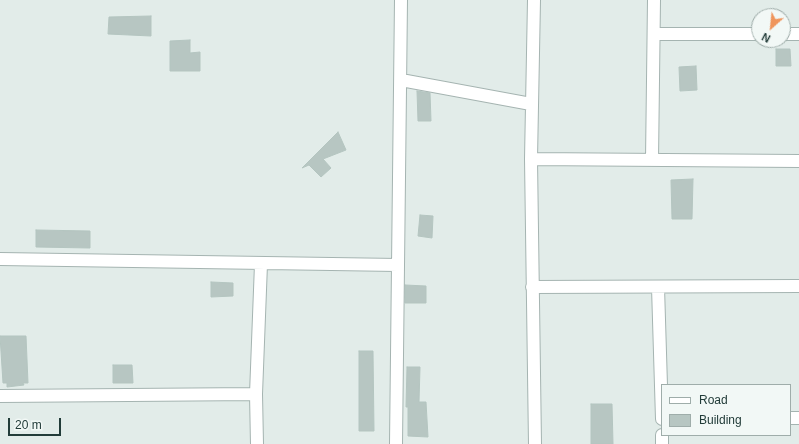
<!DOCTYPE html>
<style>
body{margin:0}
#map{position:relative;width:799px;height:444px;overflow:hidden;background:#e2ece9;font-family:Arial,sans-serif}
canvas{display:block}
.legend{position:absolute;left:661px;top:384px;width:130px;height:52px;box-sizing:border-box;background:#f2f8f6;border:1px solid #9fadaa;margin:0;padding:5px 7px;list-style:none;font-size:12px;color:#223c39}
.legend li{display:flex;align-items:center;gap:8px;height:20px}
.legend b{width:20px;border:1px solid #9fadaa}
.north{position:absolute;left:751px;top:8px;width:40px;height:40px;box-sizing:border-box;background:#f2f8f6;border:1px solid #9fadaa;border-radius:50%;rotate:207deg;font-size:11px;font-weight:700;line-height:16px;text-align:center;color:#223c39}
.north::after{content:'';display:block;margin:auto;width:14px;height:18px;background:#ef955c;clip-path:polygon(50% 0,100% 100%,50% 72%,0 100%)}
.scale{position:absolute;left:8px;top:418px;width:53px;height:18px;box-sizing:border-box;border:2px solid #223c39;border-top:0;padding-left:5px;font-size:12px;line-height:14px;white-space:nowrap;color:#223c39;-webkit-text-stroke:3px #f2f8f6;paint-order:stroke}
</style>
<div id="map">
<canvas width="799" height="444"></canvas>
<ul class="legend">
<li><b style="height:5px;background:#fff"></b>Road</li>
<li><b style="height:11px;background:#b7c6c2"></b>Building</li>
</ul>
<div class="north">N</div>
<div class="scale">20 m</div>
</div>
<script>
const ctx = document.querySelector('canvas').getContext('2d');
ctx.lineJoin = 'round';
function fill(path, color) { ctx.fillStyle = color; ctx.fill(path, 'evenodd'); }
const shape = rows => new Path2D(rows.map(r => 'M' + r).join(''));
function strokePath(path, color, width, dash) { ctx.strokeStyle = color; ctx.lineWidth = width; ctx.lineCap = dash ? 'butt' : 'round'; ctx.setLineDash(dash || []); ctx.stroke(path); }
const building = shape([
 [151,16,151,36,108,34,109,17,151,16],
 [190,40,190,53,200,52,200,71,170,71,170,41,190,40],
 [776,49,790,49,791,66,776,66,776,49],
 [696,66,697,90,680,91,679,67,696,66],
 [417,91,430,93,431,121,418,121,417,91],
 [338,132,346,150,323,159,331,168,321,177,309,165,302,168,338,132],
 [693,179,692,219,672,219,671,180,693,179],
 [420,215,433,216,432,238,418,236,420,215],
 [36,230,90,231,90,248,36,247,36,230],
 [211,282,233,283,233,296,211,297,211,282],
 [405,285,426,286,426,303,405,303,405,285],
 [0,336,26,336,28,383,23,383,24,385,7,387,7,383,3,383,0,336],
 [359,351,373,351,374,431,359,431,359,351],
 [113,365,132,365,133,383,113,383,113,365],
 [407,367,420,367,419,402,426,402,428,437,408,436,408,407,406,407,407,367],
 [591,404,612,404,613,444,591,444,591,404]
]);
const minor = shape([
 [534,0,531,159,535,444],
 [654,34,759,34],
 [783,34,799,34],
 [401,80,531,104],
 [531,159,799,161],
 [652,160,654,0],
 [0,259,398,265],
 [532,287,799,286],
 [658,287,662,419],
 [0,396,256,394],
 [790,418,799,418],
 [662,435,662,444],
 [257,444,256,394,261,264],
 [396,444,401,0]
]);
fill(building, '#b7c6c2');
strokePath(building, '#b4c5c0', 1);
strokePath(minor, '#a5b4b1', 14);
strokePath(minor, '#fff', 12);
</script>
